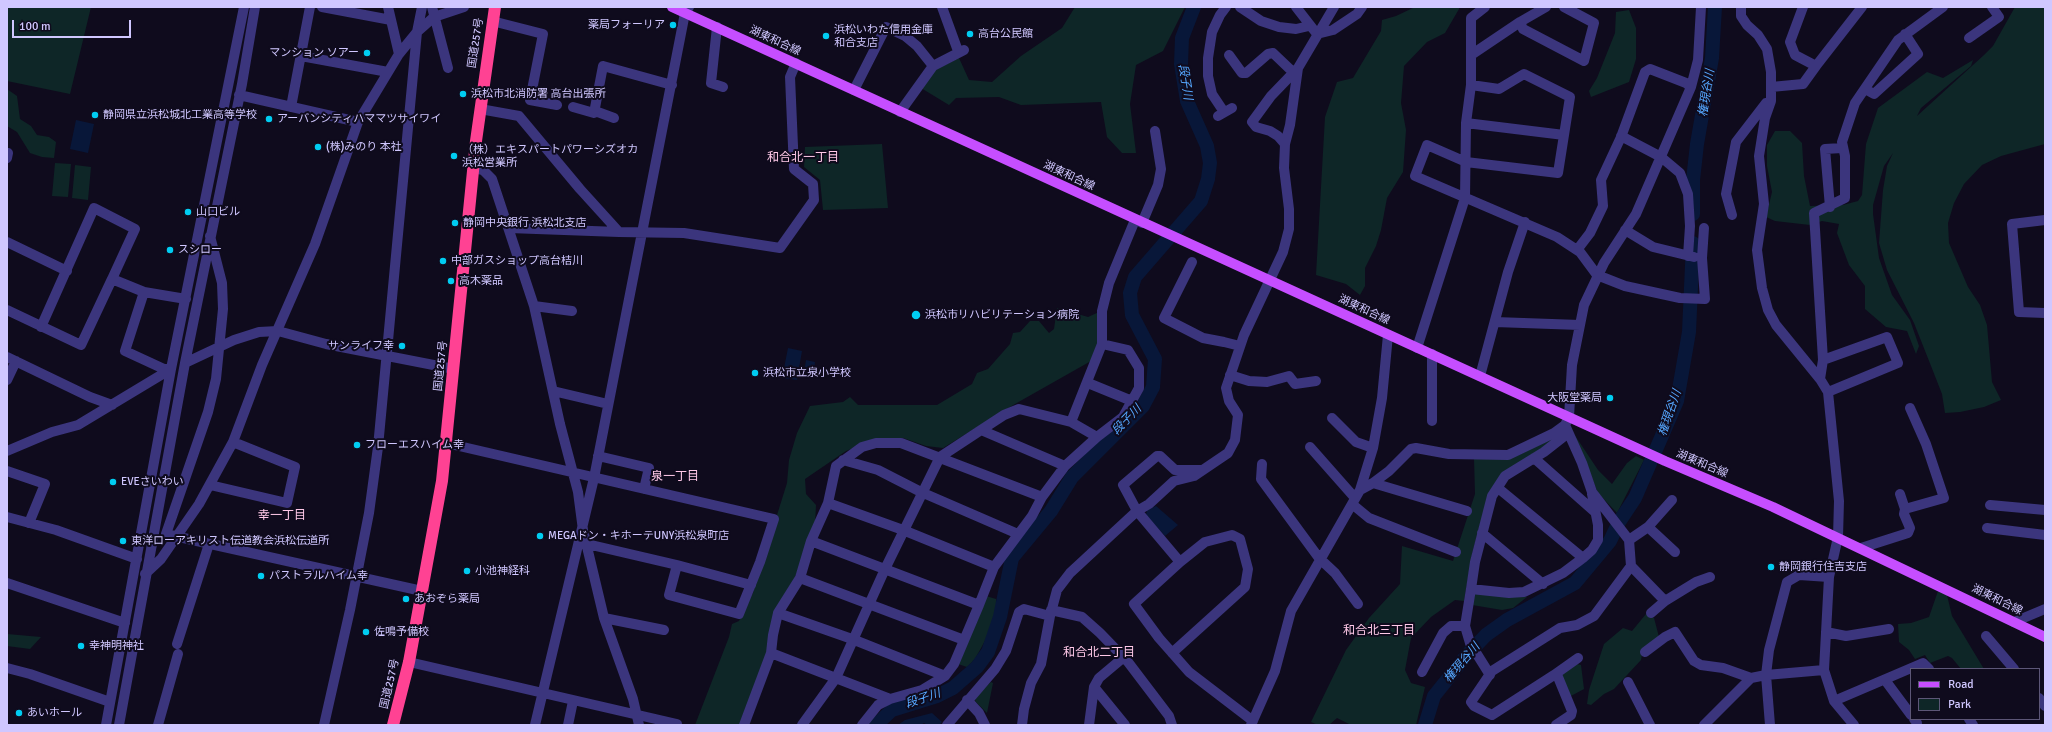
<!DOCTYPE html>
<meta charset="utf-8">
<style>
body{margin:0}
#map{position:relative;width:2052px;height:732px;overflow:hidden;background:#0f0b1d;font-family:Signika,sans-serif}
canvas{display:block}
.frame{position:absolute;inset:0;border:8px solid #d0c7ff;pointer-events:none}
.legend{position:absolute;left:1910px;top:668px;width:130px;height:52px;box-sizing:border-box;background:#0f0b1d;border:1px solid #5c5677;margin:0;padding:5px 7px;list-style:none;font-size:12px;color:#d0c7ff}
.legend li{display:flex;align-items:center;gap:8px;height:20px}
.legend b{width:20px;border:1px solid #5c5677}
.scale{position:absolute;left:12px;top:20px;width:119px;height:18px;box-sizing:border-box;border:2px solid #d0c7ff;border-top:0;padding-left:5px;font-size:12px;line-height:14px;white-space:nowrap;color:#d0c7ff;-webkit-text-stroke:3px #0f0b1d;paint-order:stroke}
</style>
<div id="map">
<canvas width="2052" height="732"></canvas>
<div class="frame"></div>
<ul class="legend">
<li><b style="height:5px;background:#c64eff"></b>Road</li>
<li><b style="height:11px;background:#0e2627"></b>Park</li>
</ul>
<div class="scale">100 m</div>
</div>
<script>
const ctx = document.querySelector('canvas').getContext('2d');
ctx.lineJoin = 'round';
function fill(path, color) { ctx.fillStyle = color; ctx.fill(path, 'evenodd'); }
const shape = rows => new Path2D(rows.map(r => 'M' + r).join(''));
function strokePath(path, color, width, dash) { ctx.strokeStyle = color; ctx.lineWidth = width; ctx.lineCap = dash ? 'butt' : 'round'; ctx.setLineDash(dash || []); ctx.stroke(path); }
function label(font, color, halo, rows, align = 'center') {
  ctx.font = font + ' Signika,"Noto Sans JP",sans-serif'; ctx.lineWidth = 4; ctx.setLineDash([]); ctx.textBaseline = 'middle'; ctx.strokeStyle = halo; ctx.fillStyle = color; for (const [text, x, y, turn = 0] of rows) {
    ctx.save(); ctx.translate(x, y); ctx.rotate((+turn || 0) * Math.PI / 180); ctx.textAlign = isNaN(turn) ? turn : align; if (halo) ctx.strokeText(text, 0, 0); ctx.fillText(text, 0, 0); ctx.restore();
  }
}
const green = shape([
 [7,7,91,7,70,94,7,81],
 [1075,7,1185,7,1163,51,1136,65,1130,104,1136,153,1122,153,1107,137,1101,102,1021,105,999,97,956,98,949,105,921,88,934,70,959,58,969,80,992,82,1021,56,1062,28],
 [1415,7,1459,7,1459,9,1445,33,1427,42,1404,66,1401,103,1406,130,1403,172,1387,198,1381,230,1376,246,1365,268,1365,286,1360,295,1346,284,1316,275,1325,117,1337,82,1353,78,1381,31,1382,20,1396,16],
 [2015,7,2045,7,2045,144,2001,156,1982,165,1964,184,1954,203,1948,223,1949,243,1968,287,1980,305,1987,325,1992,382,2001,400,1984,407,1960,412,1945,413,1942,394,1933,371,1914,323,1887,270,1879,243,1883,190,1887,166,1893,153,1884,166,1873,205,1873,214,1879,258,1892,295,1910,320,1919,346,1916,354,1907,331,1886,327,1865,309,1865,286,1849,265,1837,233,1839,224,1822,221,1810,225,1775,221,1766,217,1772,192,1767,166,1767,145,1775,131,1790,131,1802,143,1804,176,1810,206,1843,205,1858,201,1862,195,1866,144,1878,108,1927,72,1943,78,1973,60,1971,66,1921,108,1917,116,1984,55,1993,46],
 [1629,10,1636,28,1636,59,1629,82,1591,97,1589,91,1597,78,1615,33,1616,12],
 [7,89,17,96,20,119,31,126,37,135,49,137,56,142,54,158,42,157,30,153,17,132,7,126],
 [882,144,888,208,823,210,820,180,804,167,805,147],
 [55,163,71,164,68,197,52,196],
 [75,165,91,167,88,200,72,198],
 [1057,308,1088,317,1099,312,1098,342,1091,361,1015,404,943,448,926,446,903,438,878,438,846,451,805,479,806,494,816,505,815,524,740,725,695,725,729,637,732,624,739,621,746,603,753,593,759,570,779,518,777,515,787,483,789,460,797,433,810,406,843,402,850,397,858,405,937,405,972,384,977,373,988,369,1010,344,1013,333,1020,332,1030,321,1039,321,1049,333,1054,329],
 [1560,433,1560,437,1514,467,1485,507,1473,550,1464,601,1455,600,1431,617,1411,638,1405,670,1411,683,1425,687,1416,725,1351,725,1337,718,1329,725,1318,725,1311,722,1346,650,1369,618,1400,584,1402,546,1453,561,1475,494,1474,458,1519,455],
 [1574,434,1598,470,1612,484,1627,463,1636,456,1644,460,1617,513,1598,493],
 [1938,591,1947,595,1952,616,1984,669,1961,669,1952,658,1948,656,1930,663,1925,655,1915,659,1909,650,1899,642,1898,624,1911,623,1929,617],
 [1475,593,1527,597,1513,608,1502,610,1472,605],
 [986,596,996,599,997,612,992,628,975,659,967,667,958,664],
 [1646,614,1654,618,1659,637,1643,649,1641,660,1614,689,1604,694,1591,705,1587,704,1589,690,1604,644,1623,628,1632,631],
 [7,634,41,637,30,649,7,646],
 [1577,664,1581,665,1584,689,1569,697,1559,674],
 [991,682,993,683,987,713,975,701,977,695]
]);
const water = shape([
 [76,120,94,124,88,153,70,149],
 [788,348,802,351,797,380,782,378],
 [806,360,815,362,813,375,804,373],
 [1156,506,1178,525,1165,536,1146,515,1147,510],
 [932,713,942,722,939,725,927,725,924,723,921,725,898,725,905,720]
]);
const river = shape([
 [1693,214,1693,180,1697,144,1712,58,1715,7],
 [876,725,892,710,937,696,953,688,977,667,988,652,1000,617,1012,558,1051,511,1072,477,1143,406,1153,387,1155,359,1132,315,1130,293,1135,277,1201,201,1208,179,1210,163,1207,146,1187,101,1181,64,1182,38,1194,7],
 [1425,725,1434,696,1466,656,1486,635,1507,620,1575,583,1610,541,1619,522,1635,498,1677,401,1689,332,1693,243]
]);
const minor = shape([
 [322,7,391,20],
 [388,7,399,54],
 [432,7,448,68],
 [942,7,958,51],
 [1240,7,1261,21,1279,27,1296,29,1309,26],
 [1296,7,1317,34,1333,30,1357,14,1362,7],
 [1741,7,1741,16,1747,25,1758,35,1767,49,1771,72,1771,101,1765,118,1759,156,1764,204,1757,250,1762,288,1768,310,1776,325,1820,379,1828,392,1839,501,1838,537,1829,577,1824,670,1834,701,1854,725],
 [1803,7,1790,42,1795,55,1816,66,1862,7],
 [492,21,543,34,530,100,557,105],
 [1520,22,1546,7],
 [717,27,711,83,723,87],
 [1969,38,1999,17,1992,7],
 [1229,55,1242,73,1246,73,1268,54,1273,53,1293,72],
 [1471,55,1520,22,1523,29,1584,61,1594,23,1564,7],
 [301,56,388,72],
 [1471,85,1499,89,1524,74,1570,97,1558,173,1466,162,1427,145,1415,176,1557,237,1580,252,1597,275,1625,286,1680,298,1705,299,1702,258,1704,228],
 [1771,87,1803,84,1816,66],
 [1865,89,1874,94,1918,54,1905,34],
 [854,90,886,27,905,36,917,46,933,66],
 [239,95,358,122],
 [291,107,310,7],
 [573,107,594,113,603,66,672,85],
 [480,109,519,116,580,189,619,232,684,233,780,248,814,200,813,184,794,169,790,77,796,63],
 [595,111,614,118],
 [900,112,933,66,964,50],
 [1224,112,1212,94,1208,76,1208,58,1212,32,1220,15,1226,7],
 [1218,116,1232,108],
 [1466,123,1564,135],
 [1621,136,1661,157,1680,173,1688,194,1690,226,1688,256],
 [1285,144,1278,136,1270,131,1256,127,1252,122,1271,96,1298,68],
 [7,158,8,153],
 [474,168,483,170,492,179,534,306,560,424,578,492,583,530,604,618,633,699,639,725],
 [1830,207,1825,149,1842,148],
 [1732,215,1726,194,1736,142,1766,103],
 [2045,220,2012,224,2019,312,2045,313],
 [1142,223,1158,185,1161,169,1155,131],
 [509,228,619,232],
 [1625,230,1653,247,1694,257],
 [7,242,67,271],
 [1577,250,1590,233,1603,206,1601,180,1621,137,1645,72,1650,69,1686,83,1691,87],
 [1192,262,1164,318,1203,338,1224,342,1240,346],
 [144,292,125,351,164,369,171,369],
 [534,306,572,311],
 [7,310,81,345,112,279,144,292,186,299],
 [1495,322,1580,325],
 [41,327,94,208,135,229,112,279],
 [1417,348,1465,198,1466,123,1471,85,1471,18,1485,7],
 [1432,354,1432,421],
 [7,357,90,397,112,405],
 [1823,360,1887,337,1898,363,1828,392],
 [185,363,234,340,259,332,278,331,326,344,454,369],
 [1230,375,1249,381,1267,382,1289,376,1295,384,1316,381],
 [1480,376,1508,272,1525,222],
 [1820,379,1823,360,1814,213,1845,198,1845,156,1842,142,1855,103,1898,40,1943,7],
 [7,380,16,361],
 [1088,383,1132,401],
 [553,391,608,404],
 [1332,418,1356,442,1373,448],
 [1071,422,1102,344,1102,311,1109,283,1135,220],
 [981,430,1004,415,1019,409,1071,422,1097,437,1065,466],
 [1097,437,1123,417,1139,388,1139,368,1128,350,1102,344],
 [446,443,774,519,760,562,739,614,669,595,677,565],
 [1310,447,1355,498],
 [7,451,52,432,78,425,171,369],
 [598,456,649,468,644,489],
 [1534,458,1595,512],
 [843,460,878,470,921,492,1018,534],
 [1262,464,1261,479,1319,558,1335,573,1358,604],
 [7,471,45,484,29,523],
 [1373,483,1467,511],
 [210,485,287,503,295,467,233,442],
 [1498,488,1583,558],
 [1360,490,1373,483,1389,471,1411,449,1416,448,1449,454,1508,455,1554,433,1565,425],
 [828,503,903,530,994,567],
 [1352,504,1369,518,1456,552],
 [1990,505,2045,510],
 [1905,509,1944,498,1926,444,1910,408],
 [7,517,56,530,137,559],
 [1648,527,1675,552],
 [1987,528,2045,535],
 [1482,533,1543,584],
 [166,534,208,412,216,379,223,309,222,283,210,236],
 [170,535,422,591],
 [1629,540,1648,527,1672,500],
 [811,541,800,578,964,640],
 [587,544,677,565,751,585],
 [1861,548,1908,533,1910,528,1904,514,1905,509,1900,494],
 [1180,562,1137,511,1123,485,1157,456,1160,456,1175,470,1201,470],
 [1631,566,1665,601,1696,582,1710,577],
 [145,574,161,559,199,504,233,442,262,365,315,244,358,122,399,54,417,32,434,17,464,7],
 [7,583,125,623],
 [1471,589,1475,562,1492,496,1505,476,1544,452,1567,434],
 [1051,610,1082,617,1100,633,1128,662,1169,716,1172,725],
 [778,613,852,639,945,676],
 [1651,613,1665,601],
 [604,618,664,630],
 [2014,622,2045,609],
 [1826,632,1846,636,1889,629],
 [1986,636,2014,669],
 [177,644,209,544],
 [1645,652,1665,637,1675,632,1694,661,1701,665,1723,668,1751,678],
 [771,653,890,699],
 [1172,653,1245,587,1248,569,1240,539,1232,535,1205,542,1180,562,1134,604,1159,638,1189,672,1253,721],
 [409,662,677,724],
 [7,668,30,674,110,702],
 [1422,672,1443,633,1451,626,1465,626],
 [1490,675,1470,643,1465,626,1471,589,1509,593,1524,592,1563,573,1583,558,1592,550,1598,540,1598,525,1592,494],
 [1554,675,1578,658],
 [1885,680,1911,715],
 [1628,682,1650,725],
 [1094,687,1125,725],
 [2039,698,2045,706],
 [967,700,979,713,985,725],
 [1834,701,1923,663,1929,669],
 [1914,719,1917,723],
 [1969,719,1973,725],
 [106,725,171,369,244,7],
 [119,725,185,363,242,84,255,7],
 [158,725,178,654],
 [324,725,350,610,369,513,378,447,417,32,422,7],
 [535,725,594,478,685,13,689,7],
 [568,725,573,701],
 [744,725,771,653,773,635,778,613,800,578],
 [802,725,836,678,885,569,940,457,981,430,1065,466,1042,497],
 [862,725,878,705,890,699,922,690,945,676,954,664,979,605,994,567,1032,516,1042,497,901,443,876,443,862,447,836,466,828,503,811,541,979,605],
 [947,725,995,669,1006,651,1019,612,1024,609,1050,616],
 [1022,725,1024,709,1031,683,1041,664,1050,616,1057,590,1070,573,1137,511,1149,504,1174,481,1194,476,1228,453,1235,440,1238,415,1229,401,1226,388,1244,335,1283,252,1289,229,1289,209,1284,168,1285,144,1290,125,1298,68,1334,7],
 [1089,725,1094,687,1099,678,1124,657],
 [1251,725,1275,671,1291,611,1360,490,1373,448,1382,398,1388,335],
 [1556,725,1571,715,1572,711,1558,677,1554,675,1492,715,1474,706,1471,702,1492,671,1560,628,1577,625,1594,616,1631,566,1629,540,1592,492,1582,463,1565,425,1569,417,1572,365,1584,305,1604,263,1636,214,1691,87,1698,60,1701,7],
 [1704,725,1751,678,1766,675,1769,650,1787,582,1799,575,1829,577],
 [1770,725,1766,675,1824,670]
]);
const major = shape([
 [672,7,1665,461,1773,507,2045,637]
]);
const highway = shape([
 [393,725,409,662,442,481,476,141,495,7]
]);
const markers = [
 [673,25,4,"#00cdf2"],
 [970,34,4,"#00cdf2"],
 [826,36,4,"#00cdf2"],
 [367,53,4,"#00cdf2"],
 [463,94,4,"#00cdf2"],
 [95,115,4,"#00cdf2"],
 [269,119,4,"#00cdf2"],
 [318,147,4,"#00cdf2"],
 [454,156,4,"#00cdf2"],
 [188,212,4,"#00cdf2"],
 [455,223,4,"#00cdf2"],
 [170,250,4,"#00cdf2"],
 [443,261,4,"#00cdf2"],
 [451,281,4,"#00cdf2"],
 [916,315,5,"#00cdf2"],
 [402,346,4,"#00cdf2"],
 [755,373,4,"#00cdf2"],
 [1610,398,4,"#00cdf2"],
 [357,445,4,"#00cdf2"],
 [113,482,4,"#00cdf2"],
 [540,536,4,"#00cdf2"],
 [123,541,4,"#00cdf2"],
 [1771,567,4,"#00cdf2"],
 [467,571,4,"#00cdf2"],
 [261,576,4,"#00cdf2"],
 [406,599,4,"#00cdf2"],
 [366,632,4,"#00cdf2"],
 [81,646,4,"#00cdf2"],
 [19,713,4,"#00cdf2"]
];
const poiNames = [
 ["薬局フォーリア",665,25,"right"],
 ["浜松いわた信用金庫",834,30],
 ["和合支店",834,43],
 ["高台公民館",978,34],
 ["マンション ソアー",359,53,"right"],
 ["浜松市北消防署 高台出張所",471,94],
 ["静岡県立浜松城北工業高等学校",103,115],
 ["アーバンシティハママツサイワイ",277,119],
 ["(株)みのり 本社",326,147],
 ["（株）エキスパートパワーシズオカ",462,150],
 ["浜松営業所",462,163],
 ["山口ビル",196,212],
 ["静岡中央銀行 浜松北支店",463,223],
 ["スシロー",178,250],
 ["中部ガスショップ高台桔川",451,261],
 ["高木薬品",459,281],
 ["浜松市リハビリテーション病院",925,315],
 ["サンライフ幸",394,346,"right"],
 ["浜松市立泉小学校",763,373],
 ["大阪堂薬局",1602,398,"right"],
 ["フローエスハイム幸",365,445],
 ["EVEさいわい",121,482],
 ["MEGAドン・キホーテUNY浜松泉町店",548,536],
 ["東洋ローアキリスト伝道教会浜松伝道所",131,541],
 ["静岡銀行住吉支店",1779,567],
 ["小池神経科",475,571],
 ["パストラルハイム幸",269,576],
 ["あおぞら薬局",414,599],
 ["佐鳴予備校",374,632],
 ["幸神明神社",89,646],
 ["あいホール",27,713]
];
const streetNames = [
 ["湖東和合線",775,41,25],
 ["国道257号",476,43,-81],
 ["湖東和合線",1069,176,25],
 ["湖東和合線",1364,310,25],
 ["国道257号",441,366,-84],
 ["湖東和合線",1702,464,23],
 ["湖東和合線",1997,600,26],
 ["国道257号",390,684,-77]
];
const waterNames = [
 ["段子川",1185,82,81],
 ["権現谷川",1707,93,-81],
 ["権現谷川",1670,413,-71],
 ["段子川",1127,420,-46],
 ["権現谷川",1462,663,-49],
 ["段子川",923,699,-19]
];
const neighbourhoodNames = [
 ["和合北一丁目",803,158],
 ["泉一丁目",675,477],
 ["幸一丁目",282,516],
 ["和合北三丁目",1379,631],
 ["和合北二丁目",1099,653]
];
fill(green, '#0e2627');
fill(water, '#081739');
strokePath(river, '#081739', 14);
strokePath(minor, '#3b357d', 10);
strokePath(major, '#c64eff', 10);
strokePath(highway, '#ff4293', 12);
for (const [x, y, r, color] of markers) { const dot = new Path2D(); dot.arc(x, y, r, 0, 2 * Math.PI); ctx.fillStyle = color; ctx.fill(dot); strokePath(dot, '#0f0b1d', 1.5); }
label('11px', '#d0c7ff', '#0f0b1d', poiNames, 'left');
label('11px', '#d0c7ff', '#0f0b1d', streetNames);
label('italic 12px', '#55a7ff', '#0f0b1d', waterNames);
label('12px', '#ffc9e8', '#0f0b1d', neighbourhoodNames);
</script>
